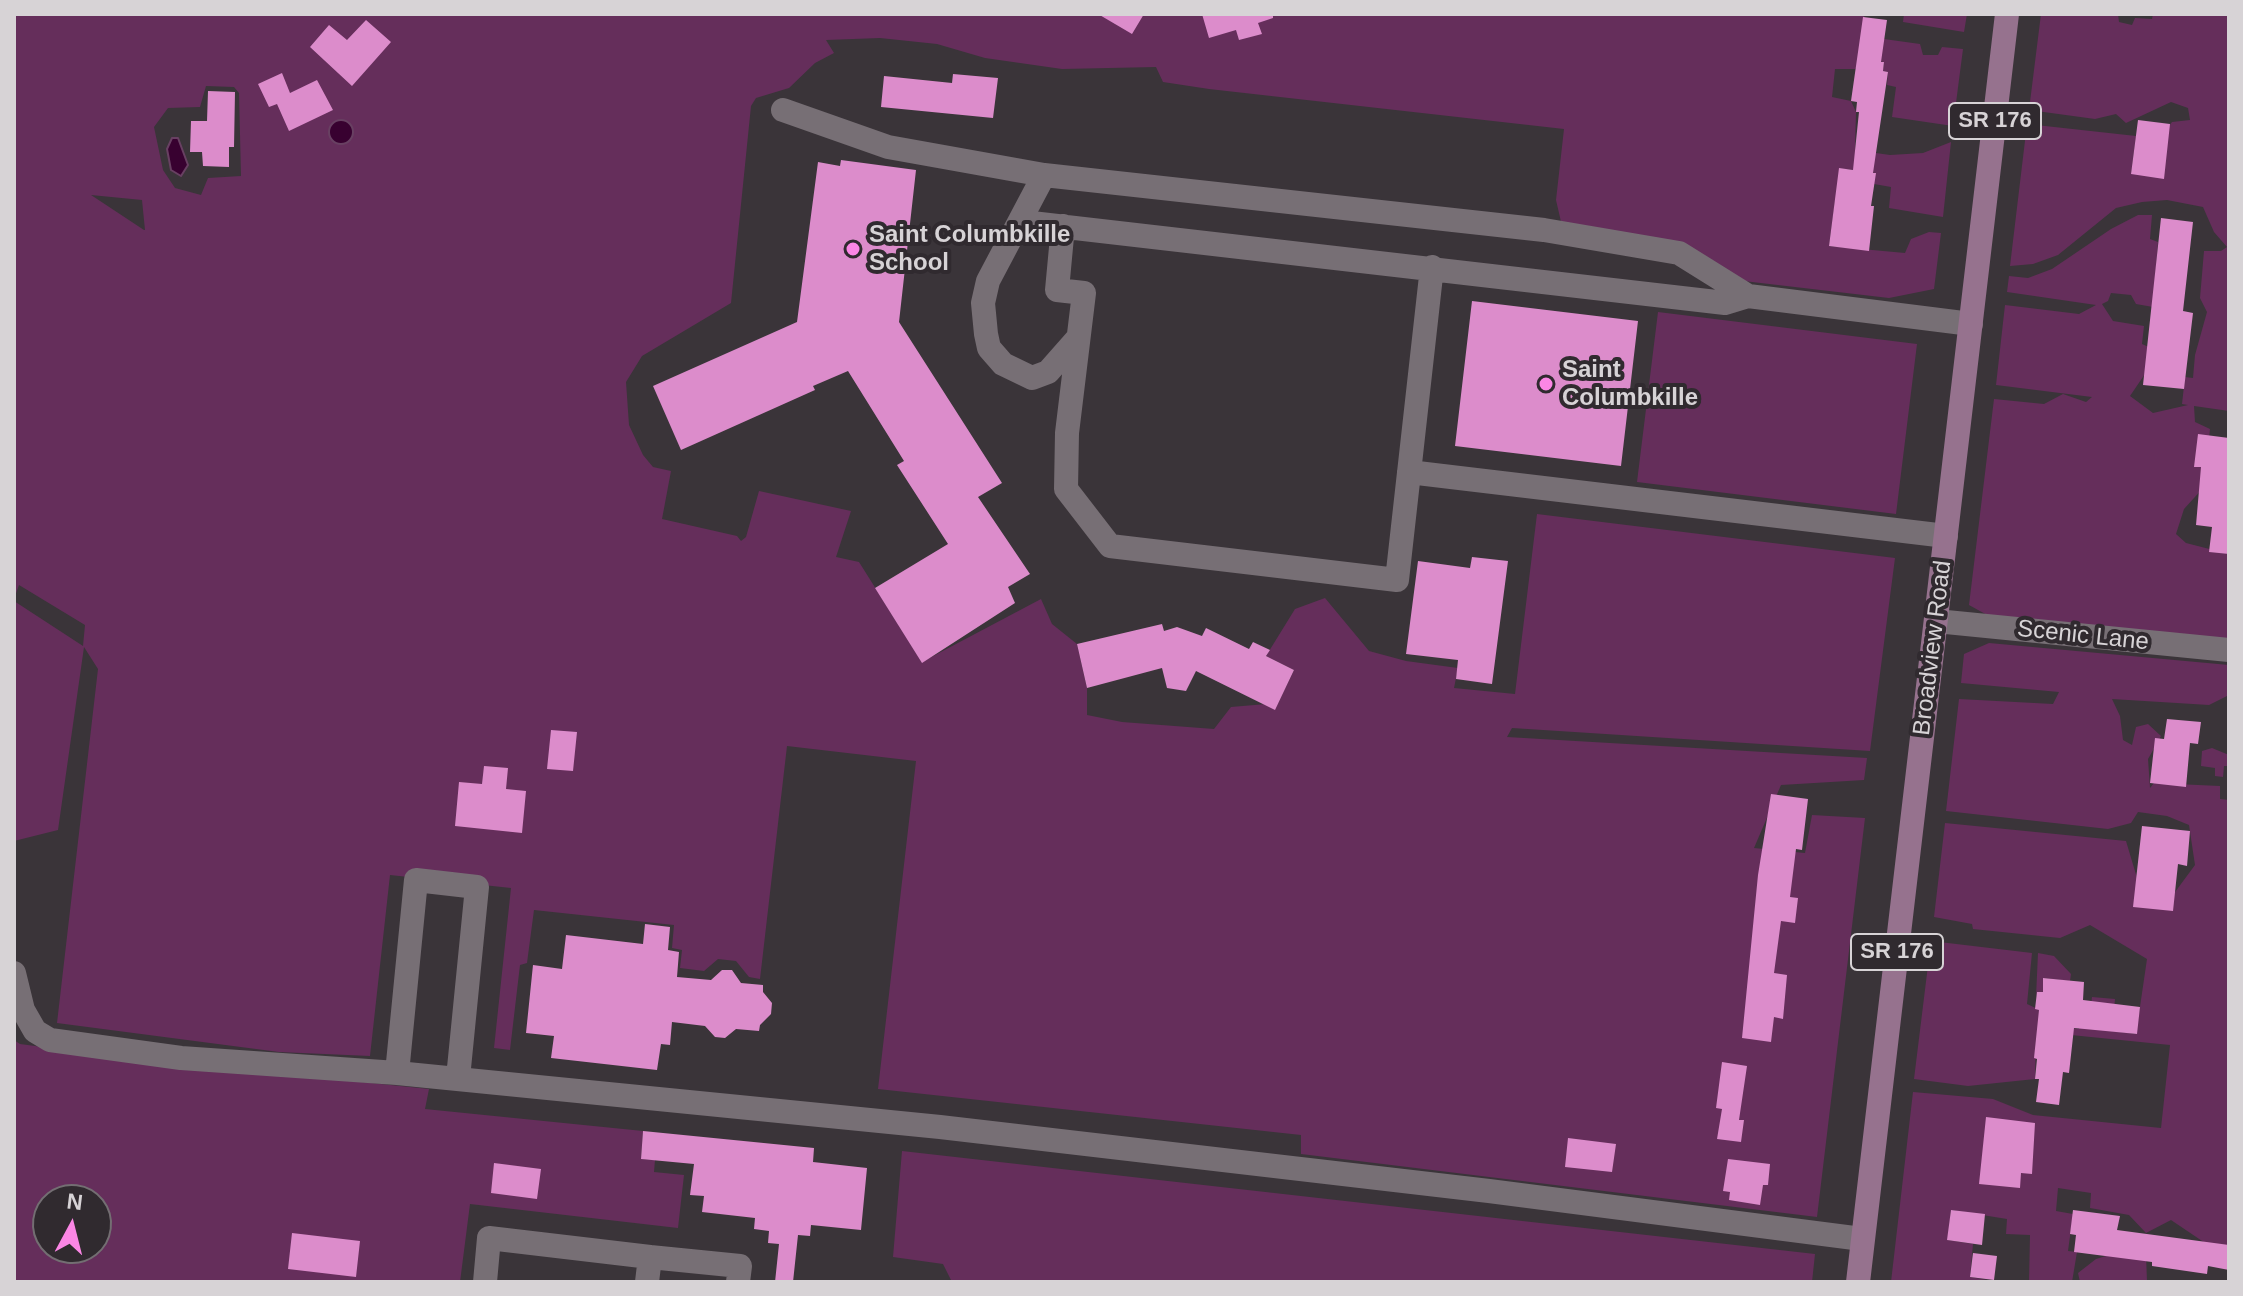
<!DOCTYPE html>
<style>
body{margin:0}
#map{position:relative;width:2243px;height:1296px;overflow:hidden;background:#3a3439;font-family:Arial,sans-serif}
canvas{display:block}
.frame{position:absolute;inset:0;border:16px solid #d7d3d6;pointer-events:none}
.north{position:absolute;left:32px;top:1184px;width:80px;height:80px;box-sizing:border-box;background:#302a2f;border:2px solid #736e72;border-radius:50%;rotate:7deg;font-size:22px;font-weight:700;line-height:32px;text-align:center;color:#d7d3d6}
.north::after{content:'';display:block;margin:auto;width:28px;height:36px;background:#fb86e5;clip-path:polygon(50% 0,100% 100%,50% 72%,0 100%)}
</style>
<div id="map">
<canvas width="2243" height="1296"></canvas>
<div class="frame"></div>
<div class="north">N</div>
</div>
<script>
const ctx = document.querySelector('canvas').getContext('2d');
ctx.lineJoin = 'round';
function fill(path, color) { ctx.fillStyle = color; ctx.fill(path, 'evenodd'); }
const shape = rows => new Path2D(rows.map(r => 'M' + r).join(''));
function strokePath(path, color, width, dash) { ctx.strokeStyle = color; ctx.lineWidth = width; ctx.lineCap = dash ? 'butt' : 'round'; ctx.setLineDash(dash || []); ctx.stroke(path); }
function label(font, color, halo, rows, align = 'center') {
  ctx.font = font + ' Arial,sans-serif'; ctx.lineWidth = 8; ctx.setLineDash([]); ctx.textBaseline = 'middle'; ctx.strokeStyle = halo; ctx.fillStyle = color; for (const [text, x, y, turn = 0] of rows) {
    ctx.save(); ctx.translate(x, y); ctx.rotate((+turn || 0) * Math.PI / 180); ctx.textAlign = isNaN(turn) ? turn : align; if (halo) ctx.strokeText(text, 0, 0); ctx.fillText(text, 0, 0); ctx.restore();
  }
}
const green = shape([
 [14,14,1862,14,1884,39,1920,44,1923,55,1938,55,1942,47,1963,49,1953,126,1892,117,1896,87,1887,85,1888,72,1883,71,1884,62,1866,60,1866,56,1855,69,1835,69,1832,97,1851,101,1856,112,1855,150,1890,155,1923,153,1951,142,1943,217,1889,208,1891,187,1874,184,1875,173,1846,169,1845,193,1835,201,1829,246,1905,253,1911,239,1929,232,1941,233,1934,289,1889,298,1735,280,1562,226,1556,200,1564,129,1209,89,1163,82,1156,67,1062,69,985,58,937,44,880,38,826,40,834,53,815,63,789,88,756,98,751,106,731,303,642,356,626,382,629,425,643,455,653,467,671,471,662,519,737,536,741,541,746,537,759,491,851,511,836,557,859,562,922,662,1041,599,1052,624,1077,644,1087,688,1087,715,1122,722,1214,729,1231,707,1278,703,1294,670,1266,656,1295,609,1325,598,1369,651,1406,661,1458,668,1454,688,1515,694,1537,514,1895,558,1870,751,1512,728,1507,737,1867,758,1864,780,1781,785,1754,848,1805,853,1812,815,1865,818,1817,1217,1301,1154,1301,1135,878,1089,916,761,787,746,760,979,749,977,736,961,718,959,704,971,680,968,682,950,672,948,674,925,534,910,527,963,520,965,510,1050,494,1048,511,888,390,875,370,1056,279,1052,57,1023,98,669,84,647,58,830,14,841,14,601,83,646,85,625,19,585,14,599],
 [206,86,234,87,239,93,241,176,208,178,201,195,175,188,163,170,154,127,168,108,200,107],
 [91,195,142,200,145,230,144,230],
 [1904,14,1967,14,1964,32,1903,22],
 [2041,14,2118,14,2119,22,2132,25,2135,18,2152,19,2153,14,2229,14,2229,411,2194,406,2195,422,2210,429,2204,487,2184,509,2176,534,2186,543,2229,554,2229,639,1989,616,1969,605,1994,399,2044,404,2063,394,2086,402,2092,397,1996,385,2005,305,2079,314,2096,305,2007,292,2009,276,2028,278,2052,269,2111,229,2138,215,2152,215,2150,239,2158,242,2153,307,2136,304,2131,295,2111,293,2108,301,2102,304,2113,321,2144,326,2142,344,2151,348,2149,368,2130,396,2153,413,2188,405,2182,404,2185,377,2193,378,2195,355,2207,312,2200,298,2204,251,2221,251,2227,247,2214,232,2203,207,2167,200,2142,202,2116,208,2058,255,2033,264,2010,266,2027,124,2136,136,2131,174,2172,122,2190,120,2188,108,2171,102,2126,123,2116,114,2095,119,2029,110],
 [1658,312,1917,344,1896,514,1637,482],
 [1989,643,2229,665,2229,695,2209,705,2112,699,2120,716,2123,740,2132,745,2136,727,2148,724,2161,736,2148,759,2150,788,2154,783,2220,786,2220,799,2229,800,2229,1248,2214,1249,2171,1220,2146,1233,2129,1215,2090,1208,2091,1193,2058,1188,2056,1211,2073,1214,2068,1251,2077,1252,2072,1282,2029,1282,2030,1235,2006,1234,2007,1219,1951,1210,1948,1240,1973,1244,1970,1277,1998,1282,1891,1282,1913,1092,1993,1099,2033,1115,2161,1128,2170,1045,2071,1035,2036,1040,2035,1079,1968,1086,1914,1079,1931,941,2032,953,2027,1004,2040,1010,2039,1024,2079,1029,2081,1013,2090,1013,2092,997,2115,999,2112,1031,2136,1034,2147,959,2090,925,2060,938,1973,929,1972,924,1934,917,1945,823,2126,841,2140,888,2164,907,2195,865,2189,825,2167,816,2138,812,2131,823,2108,829,1946,811,1959,699,2053,704,2059,692,1961,683,1964,654],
 [2212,748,2229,755,2229,766,2224,766,2223,777,2215,776,2215,768,2201,766,2202,751],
 [2038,953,2054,956,2071,974,2070,981,2044,978,2043,992,2037,992,2036,997],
 [14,1040,20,1044,110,1056,429,1089,425,1109,643,1131,641,1159,655,1160,654,1172,684,1175,678,1228,470,1204,460,1282,14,1282],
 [48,1200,96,1200,96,1248,48,1248],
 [902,1151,1815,1254,1812,1282,952,1282,943,1264,893,1257],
 [2119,1252,2146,1254,2147,1282,2080,1282,2078,1273,2096,1259]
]);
const water = shape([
 '329 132a12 12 0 1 1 24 0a12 12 0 1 1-24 0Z',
 [172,138,178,138,188,165,181,176,171,170,167,149,172,138]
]);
const building = shape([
 [1098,14,1144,14,1132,34],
 [1202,14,1273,14,1273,18,1258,23,1262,34,1239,40,1236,30,1209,38],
 [1863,17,1887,20,1881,62,1884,62,1883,71,1888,72,1873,173,1876,173,1871,206,1874,206,1869,251,1829,246,1839,168,1853,170,1859,112,1856,112,1857,102,1851,101],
 [366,20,391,42,352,86,310,47,329,25,347,40],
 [282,73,290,93,317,80,333,110,289,131,277,104,269,107,258,84],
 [953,74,998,78,993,118,881,107,884,76,952,83],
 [208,91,235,92,234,147,229,147,229,167,203,166,202,152,190,152,191,121,207,121],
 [2138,120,2170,124,2164,179,2131,174],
 [841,160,916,170,899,322,1002,483,978,497,1030,574,1008,587,1015,603,922,663,875,588,948,544,897,465,904,461,848,371,813,386,815,390,681,450,653,386,797,322,818,162,840,166],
 [2161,218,2193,222,2183,311,2193,313,2184,389,2143,385],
 [1472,301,1638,321,1621,466,1455,446],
 [2198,434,2229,438,2229,554,2209,552,2212,527,2196,525,2201,467,2194,467],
 [1472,557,1508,561,1492,684,1456,679,1458,660,1406,654,1418,561,1470,568],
 [1162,624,1164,631,1177,627,1202,636,1206,628,1249,649,1253,642,1270,650,1266,656,1294,670,1275,710,1196,671,1186,691,1167,688,1162,668,1087,688,1077,644],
 [2167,719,2201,722,2198,744,2190,743,2186,787,2150,783,2155,738,2164,739],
 [551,730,577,732,573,771,547,769],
 [484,766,508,768,506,789,526,791,522,833,455,826,459,782,482,784],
 [1771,794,1808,799,1802,850,1796,849,1790,897,1798,898,1795,923,1781,921,1774,973,1787,975,1783,1019,1774,1017,1771,1042,1742,1038,1758,875],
 [2142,826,2190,831,2187,866,2178,864,2173,911,2133,907],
 [645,924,670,927,668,950,679,952,677,977,711,980,722,970,732,970,741,983,763,985,763,992,772,1003,771,1014,760,1025,759,1031,736,1029,725,1038,715,1037,705,1026,672,1022,670,1045,661,1044,657,1070,551,1058,554,1036,526,1033,533,965,562,969,566,935,643,944],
 [2043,978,2084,982,2083,1000,2140,1007,2137,1034,2074,1028,2069,1073,2063,1072,2059,1105,2036,1102,2039,1079,2035,1079,2037,1059,2034,1058,2039,1010,2035,1009,2037,992,2043,992],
 [1722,1062,1747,1066,1739,1120,1744,1120,1741,1142,1717,1139,1722,1109,1716,1108],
 [1986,1117,2035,1123,2032,1174,2021,1173,2020,1188,1979,1184],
 [643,1131,814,1148,813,1162,867,1168,861,1230,811,1225,810,1236,798,1235,793,1282,775,1282,779,1244,768,1243,769,1231,754,1229,755,1218,702,1212,704,1196,690,1195,694,1164,641,1159],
 [1568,1138,1616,1144,1612,1172,1565,1167],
 [1728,1159,1770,1164,1768,1185,1763,1185,1760,1205,1729,1200,1730,1192,1723,1191],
 [494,1163,541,1169,537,1199,491,1193],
 [1951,1210,1985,1214,1982,1245,1947,1240],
 [2073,1210,2120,1216,2117,1230,2229,1245,2229,1270,2208,1266,2207,1274,2152,1266,2152,1262,2074,1252,2076,1235,2070,1234],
 [292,1233,360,1241,356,1277,288,1269],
 [1973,1253,1997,1256,1994,1280,1970,1277]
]);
const minor = shape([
 [783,110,888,147,1044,175],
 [1023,222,1725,303,1748,296,1971,324],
 [1063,226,1057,290,1084,293,1067,433,1066,489,1110,546,1397,580,1432,267],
 [1078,338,1048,372,1032,378,1003,364,989,348,986,334,983,303,988,281,1044,175,1544,230,1679,253,1748,296],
 [1409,472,1946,536],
 [1936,621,2229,650],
 [14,973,23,1010,35,1031,50,1040,181,1058,397,1073],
 [458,1078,477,887,416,880,397,1073,940,1127,1489,1191,1862,1239],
 [650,1257,740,1266,738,1282],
 [485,1282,489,1238,650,1257,647,1282]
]);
const major = shape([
 [1858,1282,2007,14]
]);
const markers = [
 [853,249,8,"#fb86e5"],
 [1546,384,8,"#fb86e5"]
];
const shields = [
 [1995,121,92],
 [1897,952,92]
];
const shieldNames = [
 ["SR 176",1995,121],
 ["SR 176",1897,952]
];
const poiNames = [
 ["Saint Columbkille",869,235],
 ["School",869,263],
 ["Saint",1562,370],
 ["Columbkille",1562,398]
];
const streetNames = [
 ["Scenic Lane",2083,636,6],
 ["Broadview Road",1933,648,-83]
];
fill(green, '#652e5b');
fill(water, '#380130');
strokePath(water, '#684062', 2);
fill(building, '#dc8ccb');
strokePath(minor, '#776f75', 24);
strokePath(major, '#96728e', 24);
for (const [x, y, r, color] of markers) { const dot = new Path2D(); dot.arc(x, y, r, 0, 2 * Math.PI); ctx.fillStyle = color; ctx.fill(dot); strokePath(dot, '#302a2f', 3); }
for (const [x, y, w] of shields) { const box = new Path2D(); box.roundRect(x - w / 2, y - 18, w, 36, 6); ctx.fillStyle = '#302a2f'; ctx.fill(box); strokePath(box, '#d7d3d6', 2); }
label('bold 22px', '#d7d3d6', null, shieldNames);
label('bold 24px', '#d7d3d6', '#302a2f', poiNames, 'left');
label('24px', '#d7d3d6', '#302a2f', streetNames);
</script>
